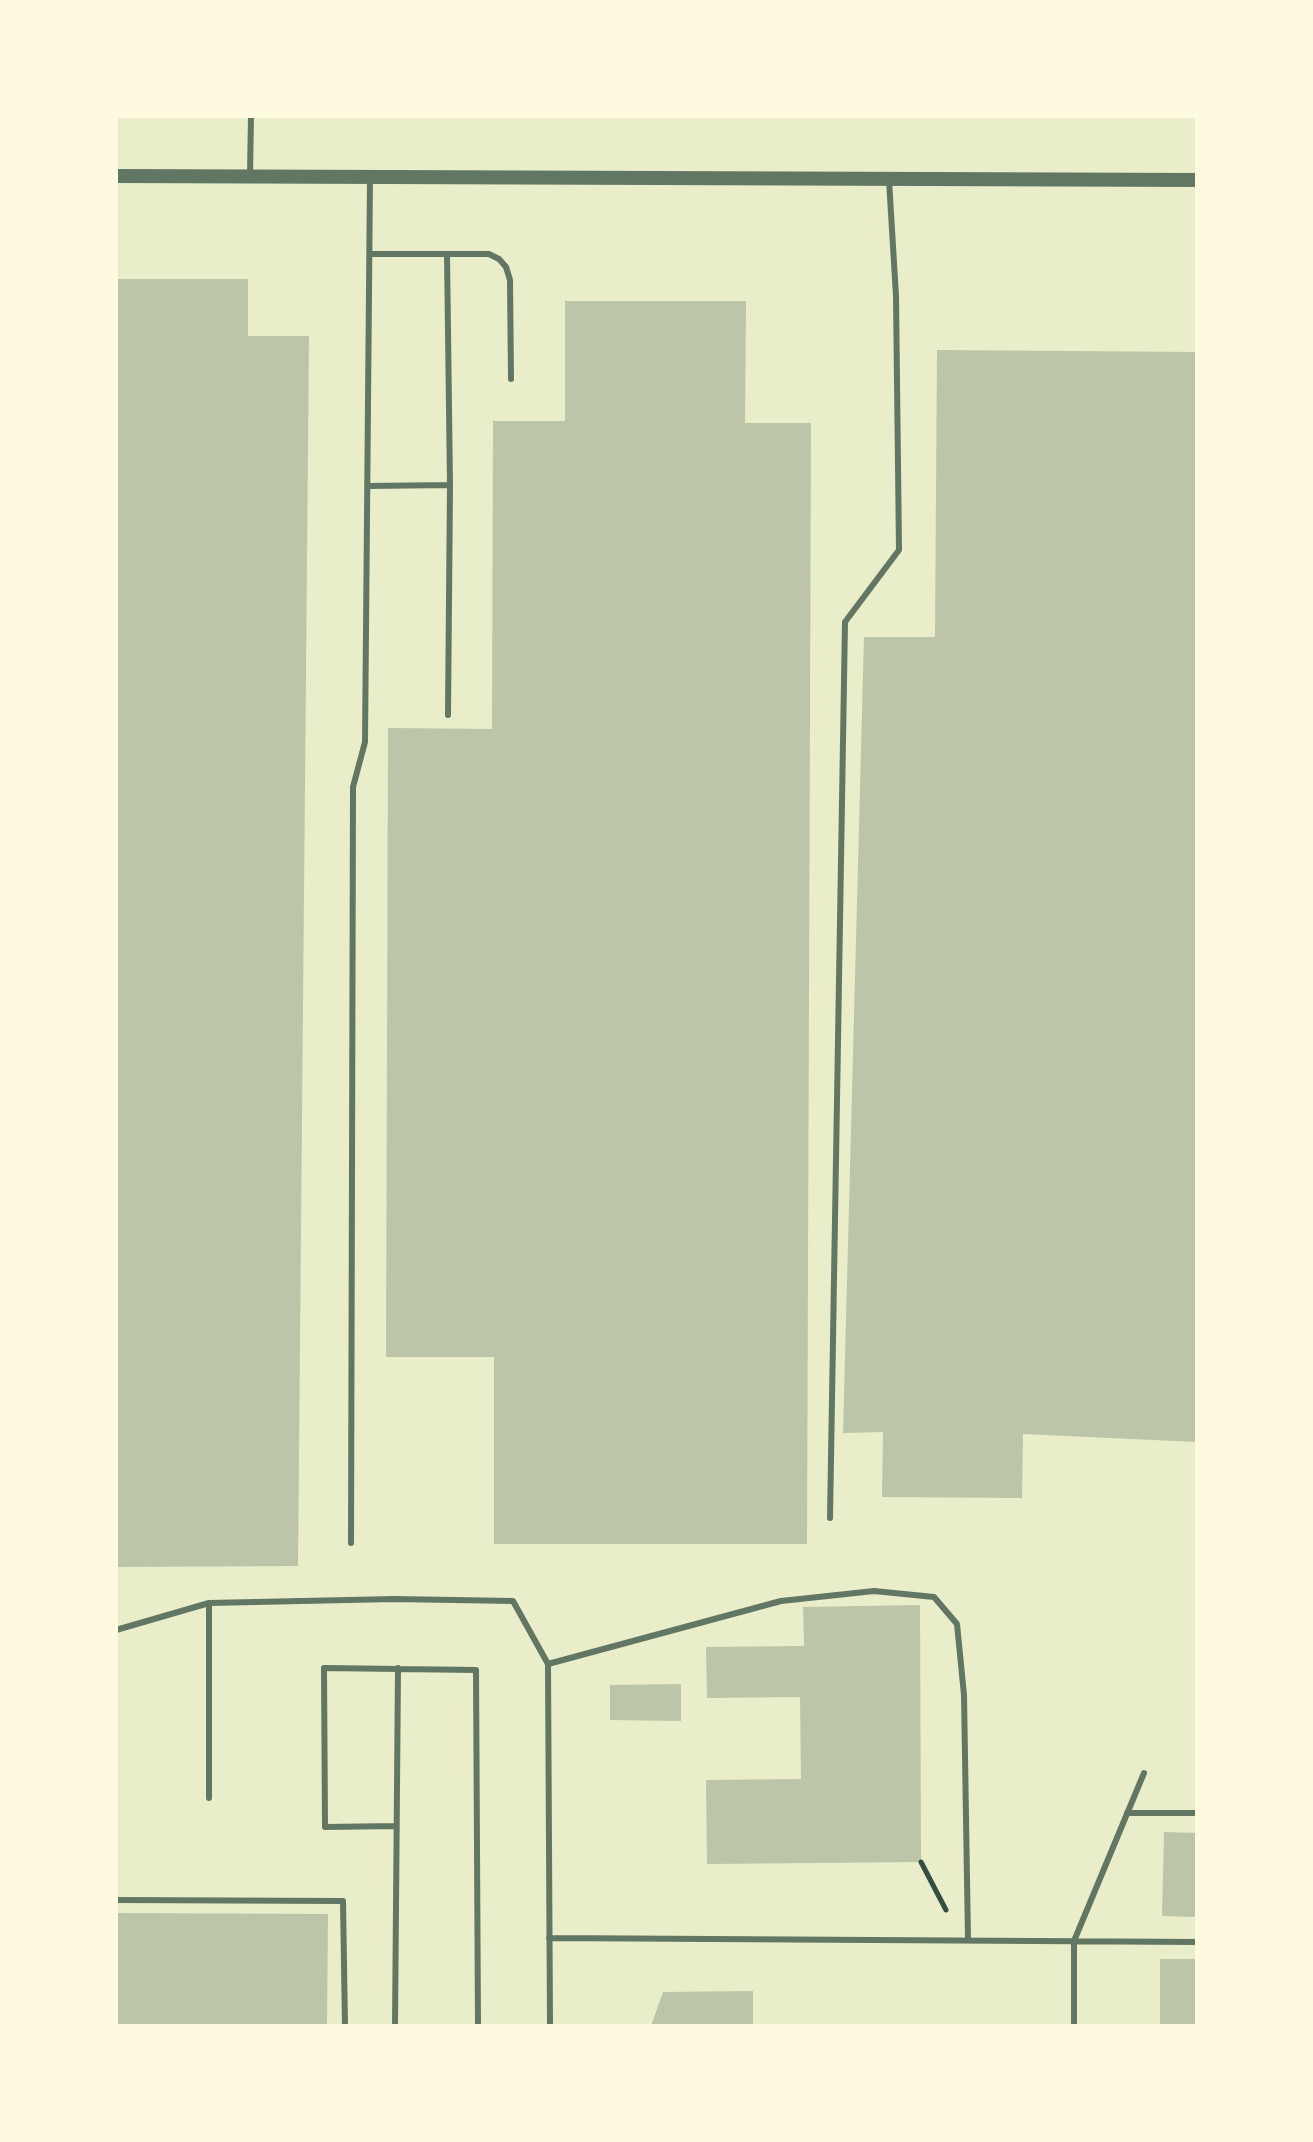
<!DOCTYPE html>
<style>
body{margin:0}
#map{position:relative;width:1313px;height:2142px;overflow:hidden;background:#e9edc9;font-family:"Golos Text",sans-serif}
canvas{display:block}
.frame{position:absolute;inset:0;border:118px solid #fefae0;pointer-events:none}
</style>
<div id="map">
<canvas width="1313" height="2142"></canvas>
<div class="frame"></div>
</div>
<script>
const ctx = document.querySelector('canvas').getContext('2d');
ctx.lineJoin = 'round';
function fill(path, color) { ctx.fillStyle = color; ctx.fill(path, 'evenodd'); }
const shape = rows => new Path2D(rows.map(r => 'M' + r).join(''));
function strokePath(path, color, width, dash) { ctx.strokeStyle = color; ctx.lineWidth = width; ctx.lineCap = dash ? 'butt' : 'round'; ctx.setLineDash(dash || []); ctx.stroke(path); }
const building = shape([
 [116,279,248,279,248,336,309,336,298,1566,116,1567],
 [565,301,746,301,745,423,811,423,807,1544,494,1544,494,1357,386,1357,388,728,492,729,493,421,565,421],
 [937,350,1197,352,1197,1442,1023,1434,1022,1498,882,1497,883,1432,843,1433,864,637,935,637],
 [920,1605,921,1862,707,1864,706,1780,801,1779,800,1697,707,1698,706,1647,804,1646,803,1607],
 [681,1684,681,1721,610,1720,610,1685],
 [1164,1832,1197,1833,1197,1917,1162,1916],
 [116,1913,328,1914,327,2026,116,2026],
 [1160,1959,1197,1959,1197,2026,1160,2026],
 [753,1991,753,2026,651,2026,663,1992]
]);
const path = shape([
 [921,1862,946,1910]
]);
const service = shape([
 [250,176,251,116],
 [370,254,447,254,450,485,448,715],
 [447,254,489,254,499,259,506,267,510,280,511,379],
 [368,486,450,485],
 [830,1518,845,622,899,550,896,296,889,180],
 [351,1543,353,787,365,742,370,177],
 [116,1630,209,1603],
 [548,1664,781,1601,874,1591,934,1597,957,1624,964,1695,968,1940],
 [209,1798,209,1603,394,1599,513,1601,548,1664,550,2026],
 [1127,1813,1197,1813],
 [396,1826,325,1827,324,1668,476,1670,478,2026],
 [116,1900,343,1901,345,2026],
 [549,1938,1197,1942],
 [395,2026,398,1668],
 [1074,2026,1074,1941,1144,1773]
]);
const tertiary = shape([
 [116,176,1197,180]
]);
fill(building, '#bcc5a7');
strokePath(path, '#344e41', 5);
strokePath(service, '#617663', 6);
strokePath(tertiary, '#617663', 14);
</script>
